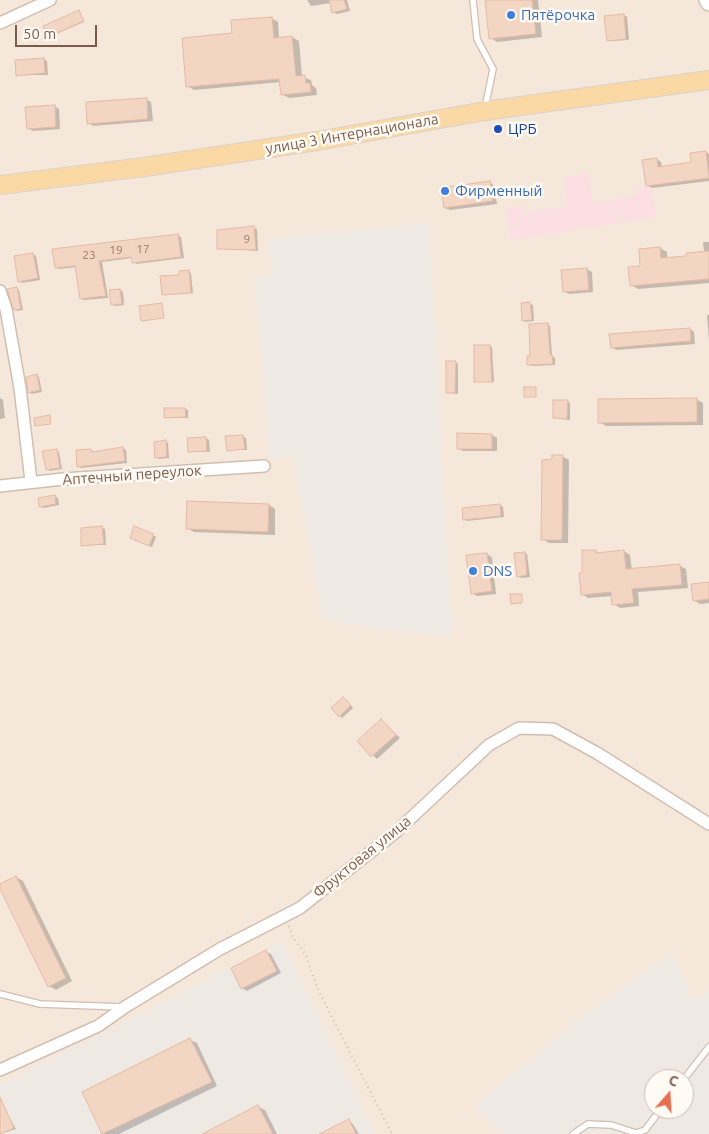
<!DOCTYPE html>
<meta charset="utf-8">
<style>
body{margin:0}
#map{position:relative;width:709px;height:1134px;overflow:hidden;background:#fdf6ec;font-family:Ubuntu,sans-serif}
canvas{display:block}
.north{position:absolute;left:644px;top:1069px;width:50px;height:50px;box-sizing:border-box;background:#fffaf3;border:1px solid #cabbb1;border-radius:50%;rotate:19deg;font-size:14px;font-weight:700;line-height:20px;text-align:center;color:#7a5c4d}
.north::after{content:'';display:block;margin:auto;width:18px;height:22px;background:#e76f51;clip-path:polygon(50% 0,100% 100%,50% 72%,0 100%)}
.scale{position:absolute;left:15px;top:25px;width:82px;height:22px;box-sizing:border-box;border:2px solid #7a5c4d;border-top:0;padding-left:6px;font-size:15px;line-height:18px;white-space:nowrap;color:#7a5c4d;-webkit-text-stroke:4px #fffaf3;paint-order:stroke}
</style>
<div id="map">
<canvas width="709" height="1134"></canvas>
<div class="north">С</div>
<div class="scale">50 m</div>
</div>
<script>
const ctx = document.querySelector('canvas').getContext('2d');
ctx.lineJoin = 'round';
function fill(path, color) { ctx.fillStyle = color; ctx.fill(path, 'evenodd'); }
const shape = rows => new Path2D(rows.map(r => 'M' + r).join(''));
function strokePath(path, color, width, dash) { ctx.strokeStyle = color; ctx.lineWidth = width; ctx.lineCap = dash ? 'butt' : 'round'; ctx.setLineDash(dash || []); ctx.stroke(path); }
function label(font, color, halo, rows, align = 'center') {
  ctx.font = font + ' Ubuntu,sans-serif'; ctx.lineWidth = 5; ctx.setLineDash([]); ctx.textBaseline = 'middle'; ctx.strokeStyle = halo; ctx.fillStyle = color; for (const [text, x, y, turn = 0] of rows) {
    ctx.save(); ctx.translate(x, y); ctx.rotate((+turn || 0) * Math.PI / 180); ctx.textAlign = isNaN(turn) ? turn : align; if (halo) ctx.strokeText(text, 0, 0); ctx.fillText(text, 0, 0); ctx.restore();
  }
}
const residential = shape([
 [0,0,709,0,709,1134,0,1134],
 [654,1079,684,1079,684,1109,654,1109]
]);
const industrial = shape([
 [429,223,452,638,323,620,293,456,270,459,254,278,273,274,267,239],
 [282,941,375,1134,0,1134,0,1084],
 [672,952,693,999,709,992,709,1134,503,1134,474,1106,578,1018],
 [654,1079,684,1079,684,1109,654,1109]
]);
const medical = shape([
 [588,173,593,203,635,196,634,189,651,186,656,217,511,240,506,208,523,206,524,212,567,206,563,177]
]);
const shadow = shape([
 [307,0,347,0,350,11,337,14,333,12,331,3,311,6],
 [486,0,538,0,542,37,497,42,491,38],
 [80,12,84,22,49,37,44,27],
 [624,15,627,17,629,40,611,41,608,40],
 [271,18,278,22,279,38,292,37,299,41,302,77,311,80,312,85,316,88,317,95,289,98,282,94,281,82,194,90,188,86,234,34],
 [44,59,47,61,48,75,17,75],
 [146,99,151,102,153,121,93,126,89,123],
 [54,106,59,109,60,129,33,131,28,128],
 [706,152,709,154,709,181,652,188,647,185,657,159,661,162,662,167,693,163],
 [489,182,494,185,497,204,450,210,445,208],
 [254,228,257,229,258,251,219,248,218,231],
 [178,235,181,237,184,258,136,264,132,258,102,262,108,298,84,300,81,298,77,267,59,269,56,267],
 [703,242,709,242,709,283,638,289,631,285,641,267,660,248,667,252,667,259,688,257,704,252],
 [33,254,36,256,40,280,22,283,19,281],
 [587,269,592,272,593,292,569,294,564,291,563,271],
 [188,272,191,273,193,293,163,294,180,276],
 [17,289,19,290,23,310,17,311,15,309],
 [120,290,123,292,124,305,115,306,112,304],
 [530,304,533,305,534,321,526,322,524,320],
 [707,315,709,315,709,341],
 [548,324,550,326,552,356,555,358,555,365,532,366,529,364],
 [690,329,694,332,695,344,616,350,612,347],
 [490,346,492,347,494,382,477,382,475,381],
 [456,362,458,364,458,394,450,393,447,392],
 [36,376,39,377,42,392,32,394,29,392],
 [0,398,3,400,5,418,0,419],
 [696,399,703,403,703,425,606,426,599,422],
 [567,401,570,403,570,420,554,418],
 [185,409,188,410,188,418,165,417],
 [458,434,492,435,497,438,497,451,463,451,458,448],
 [243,436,246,438,247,450,228,450],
 [206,438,209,440,210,452,189,451],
 [165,441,168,443,169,458,159,459,157,457],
 [123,448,126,450,127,463,81,468,78,466,91,450,95,452],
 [56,450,59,452,62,469,50,471,47,469],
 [562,456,569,460,568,543,549,543,543,539],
 [55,496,58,498,59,505,43,508,40,506],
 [269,505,275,509,275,535,194,532,187,528],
 [500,505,503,507,504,517,467,521,464,519],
 [102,528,105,529,106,545,82,545],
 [153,535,156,537,152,547,134,540],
 [596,551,600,554,624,551,630,555,632,570,680,566,686,569,688,588,638,592,639,606,620,608,614,604,613,596,588,598,582,594,583,552],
 [524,553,527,554,530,577,521,578,518,576],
 [487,554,492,557,496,594,477,596,472,593,467,556],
 [709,583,709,603,700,604,694,600],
 [346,700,353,708,342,718,340,716],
 [382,721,400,738,377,759,358,741],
 [16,877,23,881,72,981,56,990,49,986,0,886],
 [266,952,271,954,281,973,247,991,242,988],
 [190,1040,197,1043,217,1086,119,1134,104,1134,83,1092],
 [3,1106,16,1129,0,1134,0,1107],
 [258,1107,265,1110,277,1134,204,1134],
 [349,1121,353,1124,359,1134,332,1134]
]);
const building = shape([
 [329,0,344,0,347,9,332,13,329,0],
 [485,0,532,0,536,34,489,39,485,0],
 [79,10,84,21,48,37,43,26,79,10],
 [624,14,626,39,607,41,604,16,624,14],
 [272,17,274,38,292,36,296,76,305,75,306,83,310,83,311,92,281,95,279,79,186,87,182,38,232,33,231,20,272,17],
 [44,58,45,73,16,76,15,60,44,58],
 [147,98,148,119,87,124,86,102,147,98],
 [55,105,56,127,27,129,25,107,55,105],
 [706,151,709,178,646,186,642,160,657,158,658,167,691,162,690,153,706,151],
 [490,181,493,201,444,208,441,188,490,181],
 [254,226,256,250,217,249,217,230,254,226],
 [178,234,181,257,132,263,131,257,99,261,106,296,80,299,75,266,55,268,52,249,178,234],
 [660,247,661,258,686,256,686,253,709,251,709,279,630,286,628,267,640,266,639,249,660,247],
 [33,253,38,278,18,282,14,256,33,253],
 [587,268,589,290,563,292,561,270,587,268],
 [189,270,191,293,162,295,160,276,179,275,179,271,189,270],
 [17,287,21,309,14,310,7,289,17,287],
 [120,289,122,304,111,305,109,290,120,289],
 [530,302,532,320,522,321,521,303,530,302],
 [162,303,164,318,141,321,139,306,162,303],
 [548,323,550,355,552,355,553,364,527,365,527,356,530,356,529,324,548,323],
 [690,328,691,341,611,348,609,334,690,328],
 [474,345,490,345,492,382,474,382,474,345],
 [446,361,456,361,455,393,446,393,446,361],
 [37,374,40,390,28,393,26,377,37,374],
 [524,387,536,387,536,397,524,397,524,387],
 [697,398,697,422,598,423,598,399,697,398],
 [553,400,568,400,567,419,553,418,553,400],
 [164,408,185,408,186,417,164,418,164,408],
 [50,415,51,424,35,426,34,418,50,415],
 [457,433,492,434,492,449,457,449,457,433],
 [243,435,245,449,227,451,225,436,243,435],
 [206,437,207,451,188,452,187,438,206,437],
 [166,440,167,457,155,458,154,442,166,440],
 [123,447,125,461,77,467,76,450,91,449,92,452,123,447],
 [57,449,60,468,46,470,42,451,57,449],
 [552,455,563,455,562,540,541,540,542,460,552,459,552,455],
 [55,495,56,504,39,507,38,498,55,495],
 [187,501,269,504,268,532,186,529,187,501],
 [500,504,501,516,463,520,462,508,500,504],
 [102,526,104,544,81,546,81,528,102,526],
 [134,526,154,534,149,546,130,538,134,526],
 [582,550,596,550,596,553,624,550,626,569,680,564,682,585,632,589,634,603,612,605,611,592,581,595,579,573,582,573,582,550],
 [525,552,527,575,517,577,514,553,525,552],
 [487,553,492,591,471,594,466,555,487,553],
 [709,582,709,599,693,601,691,584,709,582],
 [510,594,522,594,522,603,511,604,510,594],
 [343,697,351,705,339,717,331,708,343,697],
 [381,719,396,735,371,757,357,741,381,719],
 [16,876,66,978,48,987,0,889,0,884,16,876],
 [266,950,277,971,241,989,231,968,266,950],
 [190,1038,212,1082,102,1134,82,1092,190,1038],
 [0,1097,14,1128,0,1134,0,1097],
 [258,1105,273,1134,202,1134,258,1105],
 [349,1119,356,1134,319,1134,349,1119]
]);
const path = shape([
 [289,926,292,936,305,954,319,992,392,1134]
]);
const service = shape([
 [473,0,477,39,493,69,485,108],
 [0,994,40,1004,122,1007],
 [684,1079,709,1047],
 [573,1134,588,1124,611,1125,636,1133,645,1130,661,1109]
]);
const minor = shape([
 [0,23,50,0],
 [0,291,6,309,20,388,31,481],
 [0,486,63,479,264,466],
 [0,1070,98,1026,125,1007,220,949,300,908,397,831,489,745,519,728,553,729,597,753,709,824]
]);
const secondary = shape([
 [707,0,709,3]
]);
const primary = shape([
 [0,185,144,167,317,141,485,111,709,80]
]);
const markers = [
 [511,15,5,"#3f7fe0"],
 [498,129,5,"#1a4fb4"],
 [445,191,5,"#3f7fe0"],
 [473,571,5,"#3f7fe0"]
];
const numberNames = [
 ["9",247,239],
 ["17",143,249],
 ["19",116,250],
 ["23",89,255]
];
const shopNames = [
 ["Пятёрочка",521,15],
 ["Фирменный",455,191],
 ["DNS",483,571]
];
const transitNames = [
 ["ЦРБ",508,129]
];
const streetNames = [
 ["улица 3 Интернационала",352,134,-10],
 ["Аптечный переулок",132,475,-4],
 ["Фруктовая улица",362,857,-39]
];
fill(residential, '#f5e8da');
fill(industrial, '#efe9e4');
fill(medical, '#fbdfe3');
fill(shadow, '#0003');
fill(building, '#f3d5c3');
strokePath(building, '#e6bba3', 1);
strokePath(service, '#d1beb0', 8);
strokePath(minor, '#d1beb0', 14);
strokePath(secondary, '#d6c0b0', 18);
strokePath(primary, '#dad1cd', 20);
strokePath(path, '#d9b8a5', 2, [1, 4]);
strokePath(service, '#fff', 5.5);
strokePath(minor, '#fff', 11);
strokePath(secondary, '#fff', 15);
strokePath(primary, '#fbd9a5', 18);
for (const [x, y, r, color] of markers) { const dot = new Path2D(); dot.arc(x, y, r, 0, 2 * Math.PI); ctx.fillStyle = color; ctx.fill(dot); strokePath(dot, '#fffaf3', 2); }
label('12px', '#987a6a', null, numberNames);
label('15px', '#366cbe', '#fffaf3', shopNames, 'left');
label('15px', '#164399', '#fffaf3', transitNames, 'left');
label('15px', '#7a5c4d', '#fffaf3', streetNames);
</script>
